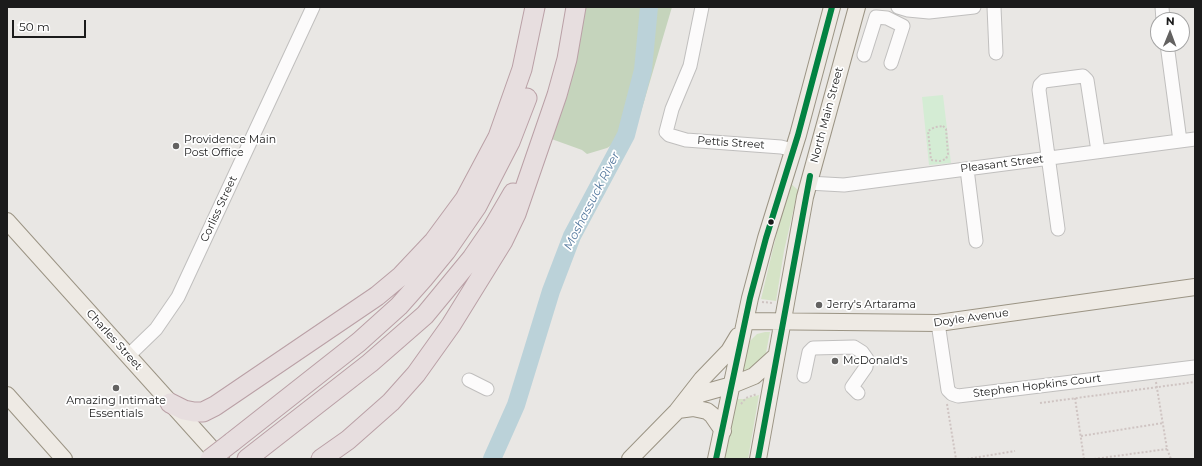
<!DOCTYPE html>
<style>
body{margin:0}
#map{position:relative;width:1202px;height:466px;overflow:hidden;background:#e9e7e4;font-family:Montserrat,sans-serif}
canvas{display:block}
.frame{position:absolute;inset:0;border:8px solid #1b1b1b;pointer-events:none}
.north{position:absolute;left:1150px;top:12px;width:40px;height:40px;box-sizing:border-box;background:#fff;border:1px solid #a4a4a4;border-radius:50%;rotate:1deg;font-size:11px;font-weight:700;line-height:16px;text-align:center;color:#1b1b1b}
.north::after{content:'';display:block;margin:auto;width:14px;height:18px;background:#636261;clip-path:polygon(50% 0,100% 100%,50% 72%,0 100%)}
.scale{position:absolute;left:12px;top:20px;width:74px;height:18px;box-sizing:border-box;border:2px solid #1b1b1b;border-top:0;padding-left:5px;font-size:12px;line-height:14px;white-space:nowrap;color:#1b1b1b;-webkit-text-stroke:3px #fff;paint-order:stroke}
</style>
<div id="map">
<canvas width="1202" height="466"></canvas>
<div class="frame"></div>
<div class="north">N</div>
<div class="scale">50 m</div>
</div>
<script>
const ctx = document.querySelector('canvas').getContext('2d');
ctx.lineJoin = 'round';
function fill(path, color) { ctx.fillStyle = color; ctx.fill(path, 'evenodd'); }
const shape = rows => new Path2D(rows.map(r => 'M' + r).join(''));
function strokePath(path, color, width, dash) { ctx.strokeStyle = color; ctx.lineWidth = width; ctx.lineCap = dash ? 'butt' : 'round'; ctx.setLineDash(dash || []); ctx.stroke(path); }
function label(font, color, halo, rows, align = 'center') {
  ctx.font = font + ' Montserrat,sans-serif'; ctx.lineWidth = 3.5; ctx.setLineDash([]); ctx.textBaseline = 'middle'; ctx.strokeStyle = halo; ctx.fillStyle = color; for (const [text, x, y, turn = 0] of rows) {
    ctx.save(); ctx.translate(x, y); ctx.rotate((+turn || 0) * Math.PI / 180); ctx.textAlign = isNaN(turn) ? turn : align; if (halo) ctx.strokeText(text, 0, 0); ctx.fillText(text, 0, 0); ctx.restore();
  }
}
const grass = shape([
 [789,182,798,190,784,251,776,301,761,299],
 [765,332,770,332,765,358,741,377,749,342,757,334],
 [759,395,748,459,723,459,736,399,744,399]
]);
const forest = shape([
 [578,7,672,7,640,115,632,133,607,148,587,154,582,150,546,137]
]);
const park = shape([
 [943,95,951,163,929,165,922,97]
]);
const river = shape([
 [492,459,516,405,551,291,572,236,626,135,643,70,649,7]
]);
const path = shape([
 [943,126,946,129,948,154,946,159,940,161,931,160,928,131,935,127,943,126],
 [762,302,773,303],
 [1156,382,1167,449,1171,459],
 [1075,398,1084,459],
 [1040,403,1195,382],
 [741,404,746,398,757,394],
 [947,404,956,459],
 [1081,436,1163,423],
 [967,459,1015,451],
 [1094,459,1167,449]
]);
const minor = shape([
 [702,7,690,66,672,109,666,132,669,135,686,140,781,147,793,150],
 [898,7,908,10,929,12,974,7],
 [994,7,996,53],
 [1162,7,1163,20],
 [1167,44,1180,141],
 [864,55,876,17,887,18,903,26,891,63],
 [967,169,976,241],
 [808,183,844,185,1195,139],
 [1058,229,1039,90,1040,85,1044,81,1083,76,1087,80,1098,151],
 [938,323,948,390,952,394,958,396,1195,367],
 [128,356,156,329,178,297,313,7],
 [804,376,809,352,813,348,854,347,862,352,867,359,866,367,852,387,858,393],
 [469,380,487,389]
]);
const major = shape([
 [7,221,221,459],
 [745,321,938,323,1195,287],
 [7,395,64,459],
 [688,403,700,394,732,385,754,376,776,356],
 [678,410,693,408,707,411,712,415,723,431],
 [630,459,677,411,702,379,729,351,738,336],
 [716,459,750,298,766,238,798,135,832,7],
 [758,459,805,197,857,7]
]);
const highway = shape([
 [170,403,184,410,194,412,203,412,215,406,377,296,401,276,434,241,465,199,498,137,522,69,535,7],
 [232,442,359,342,399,306,423,279,446,251,477,206,510,142,527,98],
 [247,459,370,363,425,315,472,258,492,229,513,193],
 [321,459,348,440,391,402,416,374,451,325,503,241,516,214,557,95,567,59,576,7]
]);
const highwayBridge = shape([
 [210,459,232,442]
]);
const bus1 = shape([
 [716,459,750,298,766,238,798,135,832,7],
 [758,459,810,176]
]);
const markers = [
 [176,146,4,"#636261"],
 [771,222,3.5,"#1b1b1b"],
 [819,305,4,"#636261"],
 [835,361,4,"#636261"],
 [116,388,4,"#636261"]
];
const streetNames = [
 ["North Main Street",827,115,-75],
 ["Pettis Street",731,143,4],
 ["Pleasant Street",1002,164,-7],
 ["Corliss Street",219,209,-65],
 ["Doyle Avenue",971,318,-8],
 ["Charles Street",114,340,48],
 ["Stephen Hopkins Court",1037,386,-7]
];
const poiNames = [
 ["Providence Main",184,140],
 ["Post Office",184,153],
 ["Jerry's Artarama",827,305],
 ["McDonald's",843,361],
 ["Amazing Intimate",116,401,"center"],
 ["Essentials",116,414,"center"]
];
const waterNames = [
 ["Moshassuck River",592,201,-63]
];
fill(grass, '#d5e3c6');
fill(forest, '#c5d4bc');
fill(park, '#d4ecd4');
strokePath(river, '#bbd2d9', 18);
strokePath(minor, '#c0bfbe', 15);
strokePath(major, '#9b9484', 18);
strokePath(highway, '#baa0a6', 21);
strokePath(path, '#cfc4c2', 2, [2, 2]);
strokePath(minor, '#fcfbfb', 13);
strokePath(major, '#eeeae4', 16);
strokePath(highway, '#e7dedf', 19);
strokePath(highwayBridge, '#baa0a6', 21, []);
strokePath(highwayBridge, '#e7dedf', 19);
strokePath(bus1, '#028241', 6);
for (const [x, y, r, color] of markers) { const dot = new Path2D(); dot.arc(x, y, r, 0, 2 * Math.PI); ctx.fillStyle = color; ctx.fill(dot); strokePath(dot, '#fff', 1.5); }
label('11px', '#1b1b1b', '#fff', streetNames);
label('11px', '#1b1b1b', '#fff', poiNames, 'left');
label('italic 12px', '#54789d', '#fff', waterNames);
</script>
